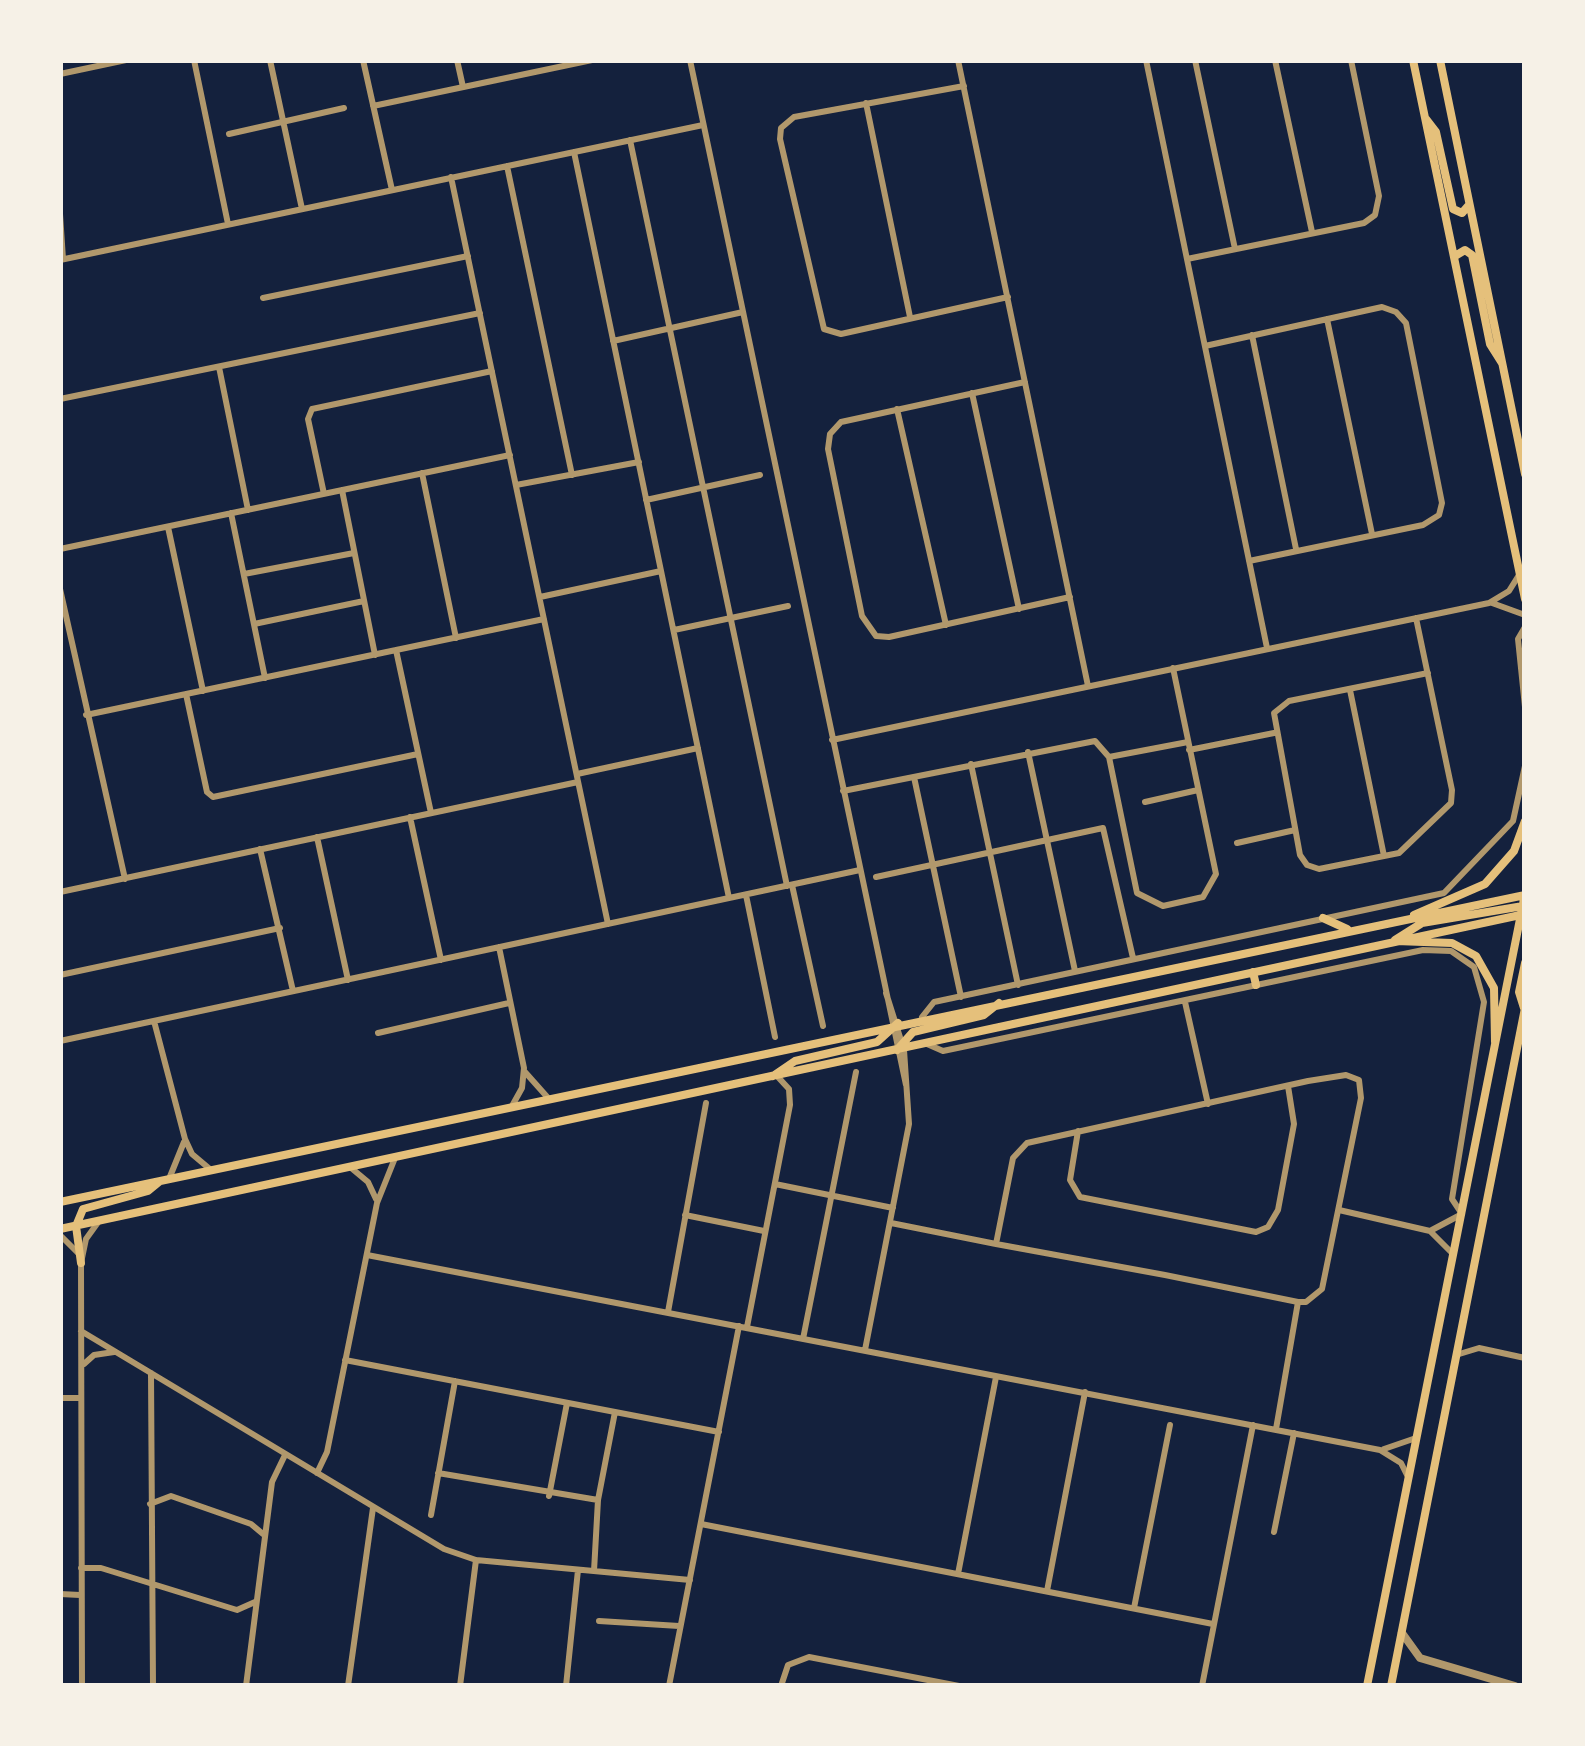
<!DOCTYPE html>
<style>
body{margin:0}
#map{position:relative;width:1585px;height:1746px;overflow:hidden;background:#14213d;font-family:"Space Grotesk",sans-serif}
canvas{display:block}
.frame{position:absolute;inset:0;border:63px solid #f6f1e7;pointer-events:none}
</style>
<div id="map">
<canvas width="1585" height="1746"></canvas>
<div class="frame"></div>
</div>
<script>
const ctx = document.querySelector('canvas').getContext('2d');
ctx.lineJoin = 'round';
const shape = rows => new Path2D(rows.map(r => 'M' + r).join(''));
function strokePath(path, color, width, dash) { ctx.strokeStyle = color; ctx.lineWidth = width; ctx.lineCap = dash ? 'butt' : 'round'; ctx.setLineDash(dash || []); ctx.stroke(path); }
const minor = shape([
 [194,60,228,224],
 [270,60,302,209],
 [363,60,392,190],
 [457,60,463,87],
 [690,60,906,1085],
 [958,60,1088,686],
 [1146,60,1267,648],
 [1195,60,1235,249],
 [1275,60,1312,232],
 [60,74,126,60],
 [964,86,794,117,781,128,780,139,824,329,841,334,1008,297],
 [866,103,910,317],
 [373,106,592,60],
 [229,134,344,108],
 [630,140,787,886],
 [574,152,729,898],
 [507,166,572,475],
 [451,177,608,924],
 [60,214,63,259],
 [1187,259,1364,223,1375,215,1379,196,1351,60],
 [60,260,703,125],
 [263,298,468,256],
 [1327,319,1372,534],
 [1252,335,1296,549],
 [613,341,743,312],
 [1205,346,1382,307,1396,312,1406,323,1442,503,1439,515,1423,525,1249,561],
 [219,367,248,510],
 [1025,382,841,422,830,434,828,449,862,616,876,636,889,637,1070,597],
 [972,393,1019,609],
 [60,399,480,313],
 [897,409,946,625],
 [422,473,456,638],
 [516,485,639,462],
 [342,490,375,655],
 [324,494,308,419,312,409,492,371],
 [646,500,760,475],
 [231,513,265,678],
 [168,527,203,691],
 [60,549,510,455],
 [244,574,354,553],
 [60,589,125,879],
 [540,597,661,571],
 [1492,603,1525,615],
 [1416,618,1452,790,1451,803,1399,853,1319,869,1307,865,1300,855,1274,713,1289,701,1428,673],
 [254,624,364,601],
 [1525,627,1518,639,1525,707],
 [674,630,788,606],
 [396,650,431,813],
 [1350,690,1384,856],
 [186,694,207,792,213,797,418,754],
 [86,715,544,619],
 [832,740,1489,603,1509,591,1519,575],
 [1189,750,1274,733],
 [1028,752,1075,971],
 [1109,757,1188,742],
 [971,764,1018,985],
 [577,774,698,748],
 [914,777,961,997],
 [843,791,1095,741,1109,757,1137,893,1163,906,1203,897,1216,874,1173,668],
 [1145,802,1198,790],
 [410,817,441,960],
 [317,837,348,980],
 [1237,843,1295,830],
 [260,849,293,991],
 [876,877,1103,828,1133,958],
 [792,885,823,1026],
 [60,892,578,782],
 [746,895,775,1037],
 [499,947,524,1068,522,1088,512,1106],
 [60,975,280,928],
 [1185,1002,1208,1104],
 [922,1017,934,1002,1444,893,1513,821,1525,766],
 [154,1021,185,1139,192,1154,211,1170],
 [378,1033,509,1003],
 [60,1041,860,870],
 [927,1044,943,1051,1423,950,1451,951,1474,967,1484,1002,1452,1199,1462,1214,1430,1231],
 [525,1072,549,1099],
 [1078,1131,1070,1180,1080,1197,1256,1232,1268,1227,1278,1210,1294,1124,1288,1086],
 [350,1167,368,1182,376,1199],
 [169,1179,184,1142],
 [775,1184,893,1208],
 [1339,1210,1430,1231,1452,1253],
 [685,1215,764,1231],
 [891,1223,996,1244,1165,1275,1298,1302,1306,1302,1322,1289,1361,1098,1359,1080,1346,1075,1308,1081,1027,1143,1013,1158,996,1244],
 [60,1235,79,1254],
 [367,1255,1380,1450,1401,1463,1407,1475],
 [668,1312,706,1103],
 [747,1327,790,1105,789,1089,777,1076],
 [81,1331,444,1549,476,1560,690,1580],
 [803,1339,856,1072],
 [865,1350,909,1124,904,1050,886,993],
 [1456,1355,1479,1348,1525,1358],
 [345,1360,719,1432],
 [84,1364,94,1355,114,1352],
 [151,1373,153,1686],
 [60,1398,80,1398],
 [1276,1429,1298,1302],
 [1384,1449,1416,1438],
 [317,1473,327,1452,377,1203,395,1158],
 [438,1473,598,1500],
 [549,1496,567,1403],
 [150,1504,171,1496,251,1524,263,1534],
 [431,1515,455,1381],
 [701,1524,1213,1624],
 [1274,1532,1294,1433],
 [81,1568,101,1568,237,1610,255,1602],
 [594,1571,598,1500,615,1412],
 [958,1574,996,1377],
 [1047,1591,1085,1392],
 [60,1594,80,1595],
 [1134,1608,1170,1425],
 [599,1621,679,1626],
 [82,1686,81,1263,86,1239,99,1221],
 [246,1686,272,1482,285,1455],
 [348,1686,373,1508],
 [460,1686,476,1560],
 [566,1686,578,1570],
 [669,1686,739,1326],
 [781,1686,788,1665,809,1657,959,1686],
 [1202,1686,1253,1425]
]);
const tertiary = shape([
 [1402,1633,1420,1658,1515,1686]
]);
const secondary = shape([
 [1413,60,1525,599],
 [1440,60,1525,474],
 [1426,119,1436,132,1453,209,1462,213,1469,205],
 [1455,256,1465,250,1472,255,1490,344,1502,363],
 [1414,915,1485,884,1514,851,1525,821],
 [1323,918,1347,929],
 [1395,940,1422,923,1523,906],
 [1396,941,1452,943,1476,956,1494,988,1495,1042],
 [1253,972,1256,985],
 [1524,1008,1519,992,1525,963],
 [897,1050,913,1032,984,1015,999,1003],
 [773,1076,795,1061,877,1042,898,1023],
 [60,1202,1525,895],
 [60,1229,1525,914],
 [81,1263,76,1226,83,1209,148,1191,159,1182],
 [1367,1686,1525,894],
 [1391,1686,1525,1008]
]);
strokePath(minor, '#b1986c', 6);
strokePath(tertiary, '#b1986c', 8);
strokePath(secondary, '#e5c07b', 8);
</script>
